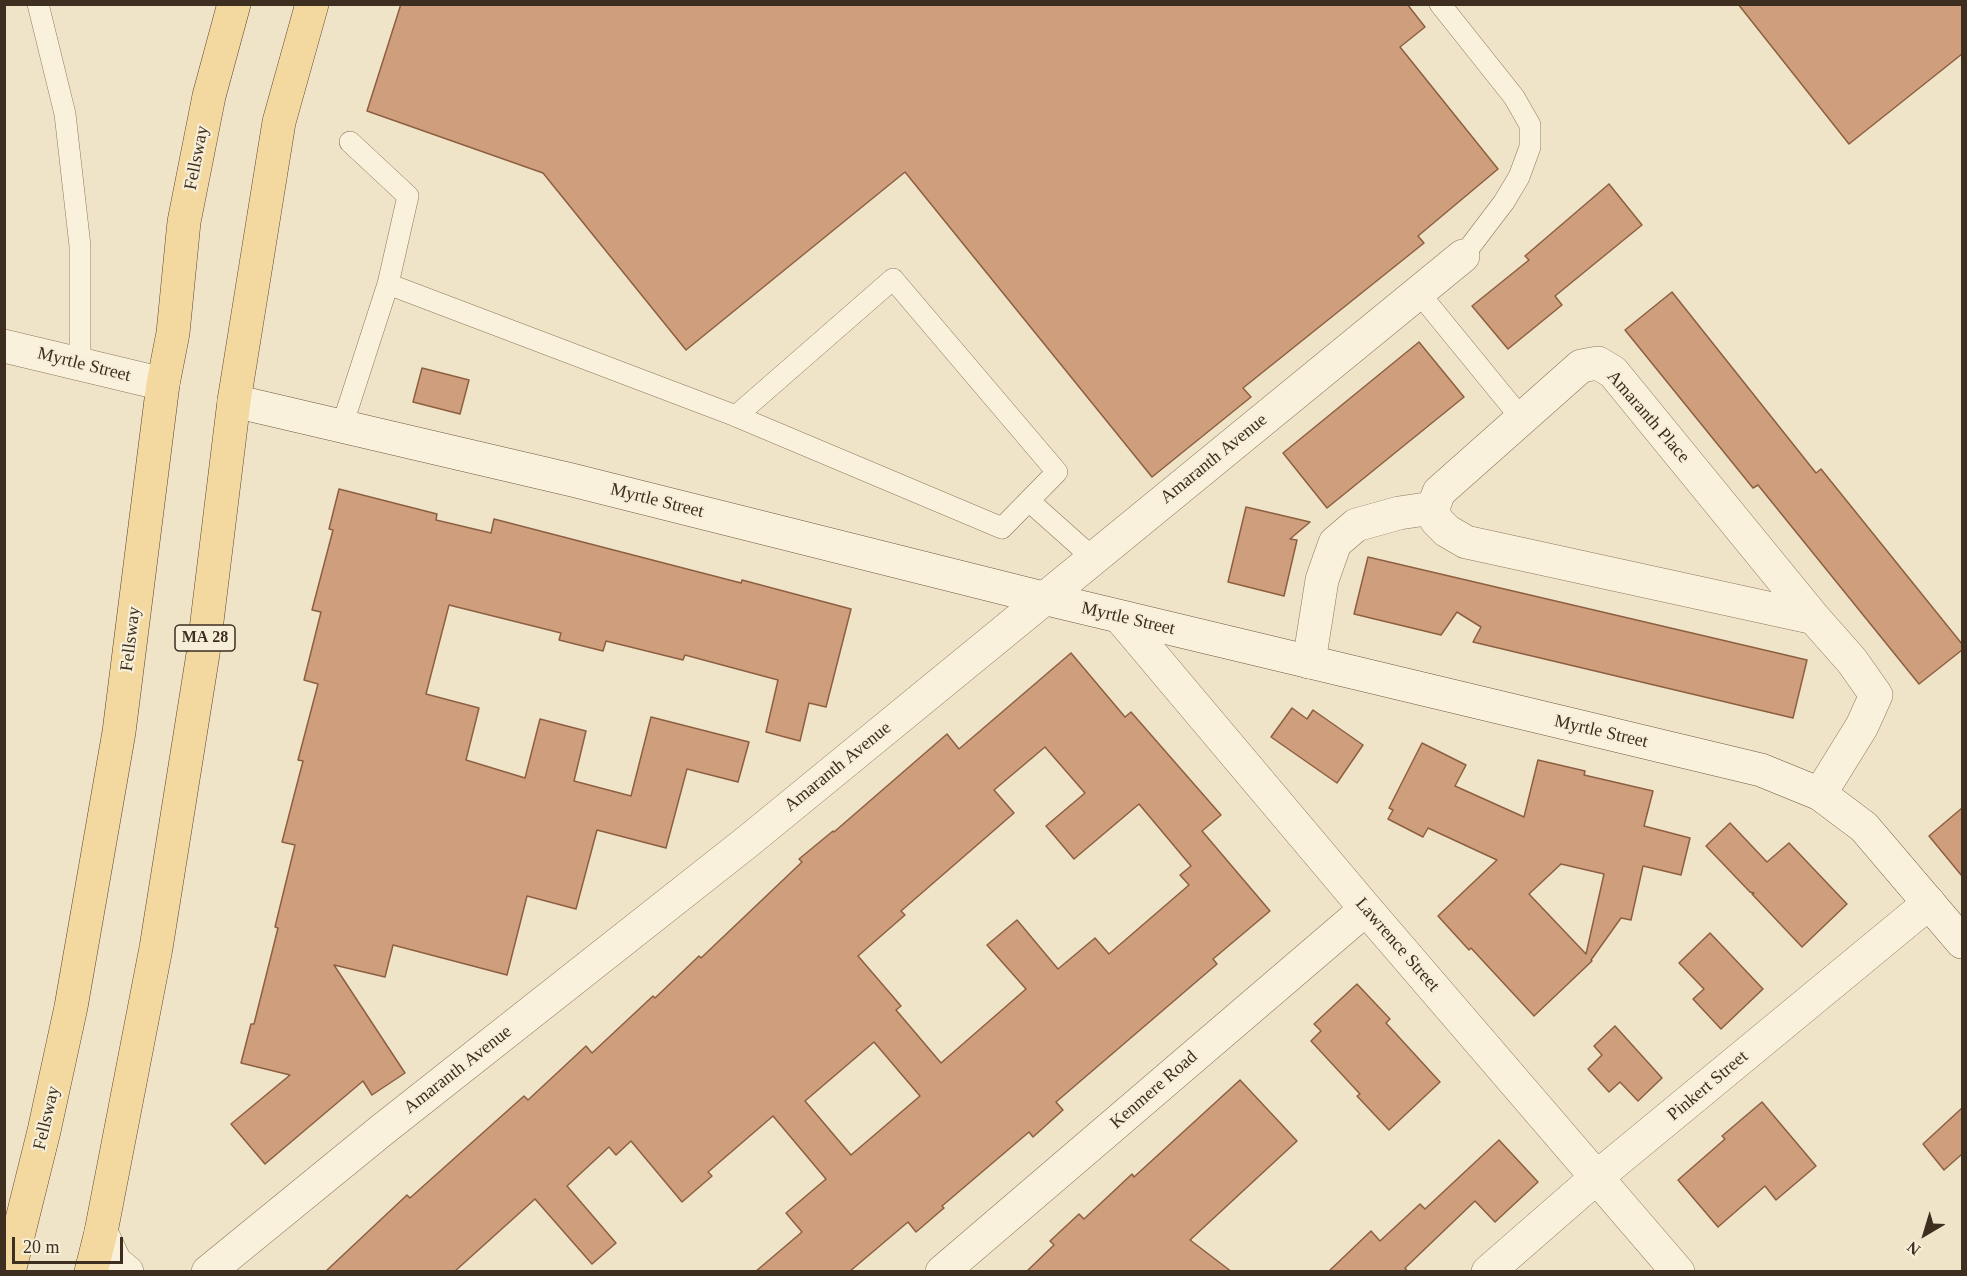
<!DOCTYPE html>
<style>
body{margin:0}
#map{position:relative;width:1967px;height:1276px;overflow:hidden;background:#f0e4c8;font-family:Georgia,serif}
canvas{display:block}
.frame{position:absolute;inset:0;border:6px solid #3d2e20;pointer-events:none}
.north{position:absolute;left:1895px;top:1204px;width:60px;height:60px;-webkit-text-stroke:4px #f7eed8;paint-order:stroke;rotate:218deg;font-size:16px;font-weight:700;line-height:24px;text-align:center;color:#3d2e20}
.north::after{content:'';display:block;margin:auto;width:21px;height:27px;background:#3d2e20;clip-path:polygon(50% 0,100% 100%,50% 72%,0 100%)}
.scale{position:absolute;left:12px;top:1237px;width:111px;height:27px;box-sizing:border-box;border:3px solid #3d2e20;border-top:0;padding-left:8px;font-size:18px;line-height:21px;white-space:nowrap;color:#3d2e20;-webkit-text-stroke:4px #f7eed8;paint-order:stroke}
</style>
<div id="map">
<canvas width="1967" height="1276"></canvas>
<div class="frame"></div>
<div class="north">N</div>
<div class="scale">20 m</div>
</div>
<script>
const ctx = document.querySelector('canvas').getContext('2d');
ctx.lineJoin = 'round';
function fill(path, color) { ctx.fillStyle = color; ctx.fill(path, 'evenodd'); }
const shape = rows => new Path2D(rows.map(r => 'M' + r).join(''));
function strokePath(path, color, width, dash) { ctx.strokeStyle = color; ctx.lineWidth = width; ctx.lineCap = dash ? 'butt' : 'round'; ctx.setLineDash(dash || []); ctx.stroke(path); }
function label(font, color, halo, rows, align = 'center') {
  ctx.font = font + ' Georgia,serif'; ctx.lineWidth = 4.5; ctx.setLineDash([]); ctx.textBaseline = 'middle'; ctx.strokeStyle = halo; ctx.fillStyle = color; for (const [text, x, y, turn = 0] of rows) {
    ctx.save(); ctx.translate(x, y); ctx.rotate((+turn || 0) * Math.PI / 180); ctx.textAlign = isNaN(turn) ? turn : align; if (halo) ctx.strokeText(text, 0, 0); ctx.fillText(text, 0, 0); ctx.restore();
  }
}
const building = shape([
 [401,4,1407,4,1425,27,1400,47,1498,169,1418,236,1424,243,1243,388,1251,397,1152,477,905,172,686,350,543,173,367,111,401,4],
 [1738,4,1962,4,1962,54,1849,144,1738,4],
 [1609,184,1642,225,1555,296,1562,305,1508,349,1472,306,1529,260,1525,256,1609,184],
 [1672,292,1816,473,1821,469,1962,644,1962,650,1919,684,1758,485,1753,488,1625,330,1672,292],
 [1419,342,1464,397,1327,508,1283,453,1419,342],
 [422,368,469,380,460,414,413,402,422,368],
 [339,489,437,514,436,520,491,533,494,519,741,583,742,580,851,609,826,707,809,703,800,741,766,732,778,680,685,655,683,660,606,641,603,651,559,640,561,633,449,605,426,694,479,708,466,760,525,778,540,719,586,731,574,781,631,796,651,717,749,742,738,782,687,769,666,848,597,830,576,909,527,896,507,975,393,945,385,977,334,965,405,1073,372,1095,363,1081,265,1164,231,1124,290,1075,241,1063,251,1024,254,1024,278,928,275,927,295,845,282,842,303,761,298,760,318,684,304,680,321,612,312,610,333,530,329,529,339,489],
 [1246,507,1310,522,1290,539,1297,540,1284,596,1228,582,1246,507],
 [1368,557,1807,660,1793,718,1473,642,1481,627,1457,612,1441,635,1354,614,1368,557],
 [1071,653,1125,717,1131,712,1221,815,1202,831,1270,911,1213,959,1217,964,1056,1102,1063,1110,1033,1137,1029,1132,942,1206,944,1208,916,1232,908,1222,849,1272,755,1272,802,1232,786,1213,826,1179,773,1116,708,1172,712,1176,682,1202,631,1141,616,1155,609,1147,567,1186,616,1243,592,1264,535,1199,454,1272,325,1272,407,1195,410,1198,524,1096,528,1100,586,1046,592,1053,653,996,655,998,699,956,701,958,802,862,799,859,833,831,834,832,947,734,959,749,1071,653],
 [1045,747,1085,793,1046,826,1074,859,1139,804,1191,866,1180,875,1189,885,1109,954,1095,938,1058,969,1017,920,987,945,1026,989,941,1063,896,1010,901,1006,858,956,905,915,901,911,1014,813,994,790,1045,747],
 [874,1042,920,1096,851,1155,805,1101,874,1042],
 [1292,708,1307,719,1313,710,1363,745,1337,783,1271,737,1292,708],
 [1422,743,1466,765,1455,786,1524,817,1538,760,1585,771,1584,775,1653,791,1644,826,1690,838,1681,875,1643,866,1631,920,1621,918,1591,960,1592,961,1534,1016,1471,948,1469,950,1438,916,1497,860,1428,828,1423,837,1388,819,1393,810,1389,808,1422,743],
 [1561,864,1604,874,1586,954,1529,894,1561,864],
 [1962,808,1962,876,1929,836,1962,808],
 [1730,823,1767,862,1789,843,1847,904,1802,947,1752,894,1754,893,1750,892,1706,846,1730,823],
 [1710,933,1763,989,1721,1029,1693,999,1704,989,1679,963,1710,933],
 [1357,984,1390,1019,1386,1023,1440,1082,1389,1130,1357,1096,1360,1094,1311,1041,1321,1031,1314,1024,1357,984],
 [1615,1026,1662,1078,1638,1101,1620,1082,1609,1092,1588,1069,1602,1055,1594,1046,1615,1026],
 [1240,1080,1297,1141,1190,1240,1232,1272,1026,1272,1054,1245,1050,1241,1079,1214,1084,1219,1132,1174,1134,1177,1240,1080],
 [1762,1102,1816,1166,1776,1200,1765,1186,1718,1227,1678,1180,1725,1139,1722,1136,1762,1102],
 [1962,1108,1962,1154,1944,1170,1923,1144,1962,1108],
 [1499,1140,1538,1182,1495,1222,1475,1201,1405,1268,1408,1272,1328,1272,1371,1231,1380,1241,1420,1204,1425,1209,1499,1140]
]);
const lane = shape([
 [38,4,65,114,80,246,80,364],
 [1440,4,1514,97,1530,125,1530,147,1519,177,1504,202,1463,256],
 [388,284,736,416,1002,528,1057,472,893,279,736,416],
 [1419,293,1522,419],
 [342,426,388,284,408,196,350,142],
 [1029,501,1093,558]
]);
const street = shape([
 [4,346,163,384],
 [1120,617,1366,909,1678,1272],
 [1814,618,1466,542,1447,531,1436,520,1433,508,1439,492,1581,366,1598,363,1613,372,1814,618,1852,661,1876,695,1862,726,1820,794],
 [1309,662,1322,580,1335,543,1356,525,1399,513,1433,508],
 [101,1232,115,1262,127,1272],
 [208,1272,382,1130,747,842,1463,256],
 [942,1272,1366,909],
 [1488,1272,1597,1177,1929,903]
]);
const secondary = shape([
 [234,401,572,480,1043,598,1761,770,1820,794,1864,827,1962,942]
]);
const primary = shape([
 [9,1272,44,1131,71,1007,119,732,163,384,173,333,184,222,209,96,234,4],
 [91,1272,101,1232,156,948,203,654,234,401,279,122,312,4]
]);
const shields = [
 [205,638,60]
];
const shieldNames = [
 ["MA 28",205,638]
];
const streetNames = [
 ["Fellsway",197,158,-79],
 ["Myrtle Street",84,365,14],
 ["Amaranth Place",1648,417,49],
 ["Amaranth Avenue",1214,459,-39],
 ["Myrtle Street",657,501,14],
 ["Myrtle Street",1128,619,13],
 ["Fellsway",131,639,-83],
 ["Myrtle Street",1601,732,13],
 ["Amaranth Avenue",838,767,-39],
 ["Lawrence Street",1397,945,49],
 ["Amaranth Avenue",458,1070,-38],
 ["Pinkert Street",1708,1086,-40],
 ["Kenmere Road",1154,1090,-41],
 ["Fellsway",47,1118,-77]
];
fill(building, '#cf9f7d');
strokePath(building, '#8d5f41', 1.5);
strokePath(lane, '#8d765c', 22);
strokePath(street, '#8d765c', 34);
strokePath(secondary, '#6f573f', 34);
strokePath(primary, '#5b4430', 34);
strokePath(lane, '#faf1dc', 21);
strokePath(street, '#faf1dc', 33);
strokePath(secondary, '#faf1dc', 33);
strokePath(primary, '#f3d9a0', 33);
for (const [x, y, w] of shields) { const box = new Path2D(); box.roundRect(x - w / 2, y - 13, w, 26, 4.5); ctx.fillStyle = '#f7eed8'; ctx.fill(box); strokePath(box, '#3d2e20', 1.5); }
label('bold 16px', '#3d2e20', null, shieldNames);
label('18px', '#3d2e20', '#f7eed8', streetNames);
</script>
